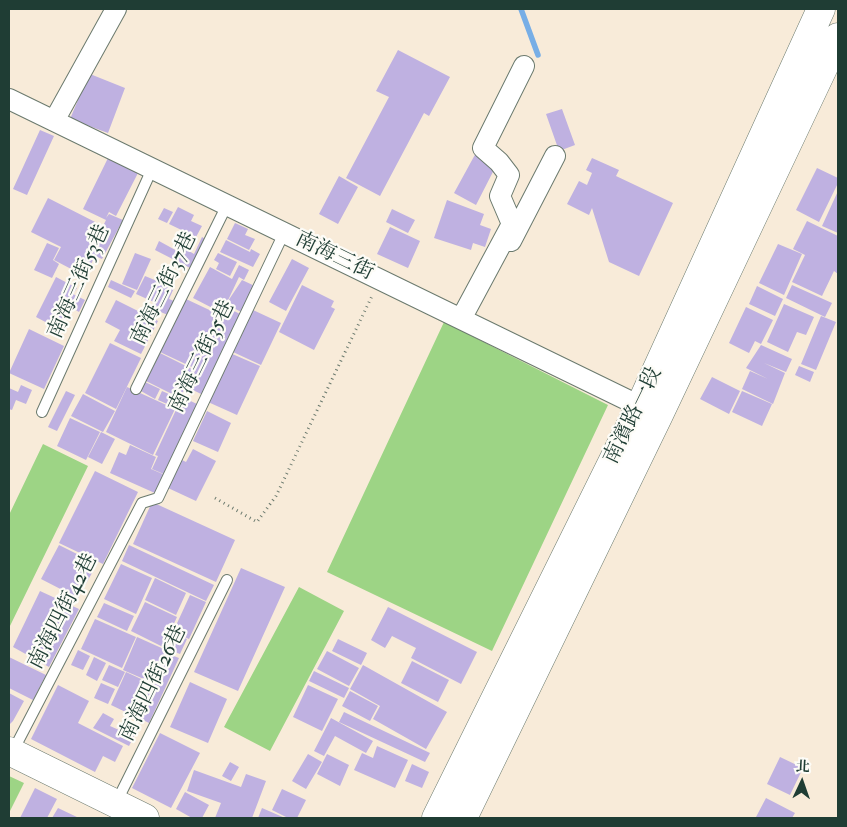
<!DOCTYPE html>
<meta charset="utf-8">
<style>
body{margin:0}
#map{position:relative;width:847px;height:827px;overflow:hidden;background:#f8ebd9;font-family:"IM FELL Double Pica","Noto Serif TC",serif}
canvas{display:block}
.frame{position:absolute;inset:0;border:10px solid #1f3d34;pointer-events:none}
.north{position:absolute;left:777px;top:757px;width:50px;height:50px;-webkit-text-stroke:4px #fdfcf7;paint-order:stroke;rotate:3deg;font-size:14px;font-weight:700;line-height:20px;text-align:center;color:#1f3d34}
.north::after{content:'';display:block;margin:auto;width:18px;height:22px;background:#1f3d34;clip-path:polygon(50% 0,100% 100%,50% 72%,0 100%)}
</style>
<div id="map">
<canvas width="847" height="827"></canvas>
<div class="frame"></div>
<div class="north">北</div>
</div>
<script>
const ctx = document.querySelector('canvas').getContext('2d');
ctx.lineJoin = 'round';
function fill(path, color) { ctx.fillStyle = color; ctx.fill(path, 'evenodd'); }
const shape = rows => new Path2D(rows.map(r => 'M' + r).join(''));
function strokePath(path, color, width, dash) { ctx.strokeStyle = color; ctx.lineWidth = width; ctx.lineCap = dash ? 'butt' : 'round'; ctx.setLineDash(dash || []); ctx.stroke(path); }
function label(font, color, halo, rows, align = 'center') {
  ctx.font = font + ' "IM FELL Double Pica","Noto Serif TC",serif'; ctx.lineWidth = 4.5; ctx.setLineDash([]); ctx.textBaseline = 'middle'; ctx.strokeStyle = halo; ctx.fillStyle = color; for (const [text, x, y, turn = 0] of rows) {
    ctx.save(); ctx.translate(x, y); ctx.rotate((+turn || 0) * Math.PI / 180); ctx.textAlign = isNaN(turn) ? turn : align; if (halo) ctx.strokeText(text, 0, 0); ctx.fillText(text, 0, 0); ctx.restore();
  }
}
const green = shape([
 [444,322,608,405,492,651,327,572],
 [43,444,88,466,9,628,9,515],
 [299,587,344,611,270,751,224,727],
 [9,776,24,783,9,813]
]);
const stream = shape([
 [521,9,538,55]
]);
const building = shape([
 [398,50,450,77,429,116,424,113,380,196,346,178,389,97,376,91],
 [85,72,125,88,108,133,70,119,78,100,74,99],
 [562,109,575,145,559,151,546,114],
 [40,130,54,136,27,195,13,189],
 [477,151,498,162,476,205,454,193],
 [108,158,138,173,116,216,109,212,106,218,109,214,123,220,102,259,95,256,88,270,78,265,75,271,54,260,61,247,31,232,48,198,103,226,106,220,83,209],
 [592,158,619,170,616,176,673,203,639,276,609,262,592,208,589,215,567,204,579,181,587,185,592,173,586,170],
 [817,168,838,178,838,183,819,222,796,210],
 [339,176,358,187,338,224,319,214],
 [838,191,838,233,822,226],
 [447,200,484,214,480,225,491,229,485,247,473,243,471,250,434,238],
 [178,207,194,215,191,221,202,226,196,237,169,224],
 [164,208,173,212,167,223,158,219],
 [392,209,415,220,408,233,386,222],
 [807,221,838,236,838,274,834,271,822,296,792,282,805,255,793,249],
 [235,223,248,229,245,235,255,239,249,250,227,239],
 [390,227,420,241,408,268,377,254],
 [202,237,209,241,194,270,155,250,159,241,179,252,182,247,194,254],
 [226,240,250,252,251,249,260,254,253,267,220,252],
 [47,243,59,248,53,260,59,264,52,278,34,270],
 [778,244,802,254,784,295,759,283],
 [135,253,151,259,137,290,122,284],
 [218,253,237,262,230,276,216,269,219,263,214,260],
 [292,259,309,268,286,311,269,302],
 [239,265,249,270,244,280,239,277,222,313,193,298,210,267,232,279],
 [145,276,174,288,169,299,174,301,168,315,153,309,156,303,136,294],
 [56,277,77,288,73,294,85,300,79,312,72,308,64,323,56,319,53,326,36,317],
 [111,280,135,291,131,298,108,287],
 [242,280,257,287,245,314,226,304],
 [302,285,334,301,331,307,335,309,314,350,279,332],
 [792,285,832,303,825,317,786,298],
 [757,286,783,299,775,316,749,304],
 [186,299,220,315,194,368,160,352],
 [116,300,158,321,141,354,114,341,120,330,105,322],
 [784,304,814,317,806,335,797,332,788,352,767,342],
 [226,307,242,315,203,395,187,387],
 [746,307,773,320,761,344,755,341,749,353,729,343],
 [253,310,281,323,261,365,233,352,241,337,237,335,248,311,252,313],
 [821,316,836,322,816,370,801,364],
 [29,329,64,346,44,389,9,373],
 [110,343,141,358,116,409,85,393],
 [761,345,792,359,786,372,764,363,785,373,773,404,742,389,750,371,768,379,746,368],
 [160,353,194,370,180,398,146,381],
 [230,353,260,366,237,415,208,402],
 [799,366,814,372,810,382,795,375],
 [712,377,740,391,729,414,700,399],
 [145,382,160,389,155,399,141,391],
 [21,385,32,390,26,404,16,400,12,410,9,409,9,388,18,392],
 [127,387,175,409,153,455,106,432],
 [66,391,75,395,57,431,48,427],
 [162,391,178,398,174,407,158,400],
 [742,391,772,404,762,426,732,412],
 [83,394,115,411,103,432,71,416],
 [182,397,197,404,192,414,194,415,166,475,152,469,158,456,155,455],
 [207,411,231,423,218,452,193,441],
 [70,418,100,432,86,460,57,446],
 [101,432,115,439,102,464,88,457],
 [130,445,156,457,151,469,165,475,157,494,110,473,119,452,126,455],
 [193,449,216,461,196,501,168,488,182,460,186,462],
 [95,471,138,492,103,564,59,543],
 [152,502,235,540,216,582,133,544],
 [59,545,97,564,78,598,41,579],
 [129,545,214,585,206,601,122,561],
 [121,564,152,578,136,614,104,599],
 [241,568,285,587,238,691,194,672],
 [155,578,186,593,176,615,145,600],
 [40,591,79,609,49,667,13,647],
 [190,595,206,602,189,639,173,632],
 [145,602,177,617,163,647,131,631],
 [104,603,134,616,127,631,97,617],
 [388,607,477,652,461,684,411,658,416,648,392,636,385,648,371,640],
 [95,619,136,637,122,668,81,649],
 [176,635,187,639,180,654,170,650],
 [137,637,166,650,155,676,166,653,179,658,149,723,137,717,149,690,136,717,111,705,126,672,152,684,153,683,123,670],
 [338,639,367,653,361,665,332,651],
 [78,650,90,656,83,670,71,665],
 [327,651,359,668,349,686,317,669],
 [9,657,46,675,33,700,9,688],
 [94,657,106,663,97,681,86,675],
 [412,661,449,680,438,702,401,683],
 [109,665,125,672,118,687,102,680],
 [363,665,447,712,426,749,373,719,380,706,350,689],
 [314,671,349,688,344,698,309,681],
 [190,682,227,699,208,743,170,727],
 [101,683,115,689,108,704,94,698],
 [58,685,89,701,78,723,123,746,115,762,103,756,95,772,31,739],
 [308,685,338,699,322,731,293,717],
 [350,691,378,706,370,721,342,706],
 [9,693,24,701,13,721,9,725],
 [344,712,430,753,425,762,339,722],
 [103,713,114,719,110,726,119,730,125,719,139,726,129,746,93,728],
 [331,718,373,741,366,753,335,736,324,756,314,751],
 [160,733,200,753,171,808,132,788],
 [377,746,408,760,395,788,354,770,362,753,373,758],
 [308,754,322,762,306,789,292,781],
 [327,754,349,765,340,786,317,774],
 [780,757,803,768,790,795,767,784],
 [230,762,239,767,231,781,222,776],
 [412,764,429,772,422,788,405,781],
 [194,770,241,787,246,774,266,781,252,818,215,818,221,803,187,791],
 [35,788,57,799,47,818,20,818],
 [282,789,306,800,297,818,288,818,272,810],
 [185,792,209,805,202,818,192,818,176,809],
 [766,798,795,813,792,818,756,817],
 [58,808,79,818,52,818],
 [262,808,285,818,258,818]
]);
const path = shape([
 [215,498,257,522,276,496,372,296]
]);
const lane = shape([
 [136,389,227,205],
 [42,412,152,169],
 [12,753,142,503,158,498,284,233],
 [116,803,227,580]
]);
const street = shape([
 [9,99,652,412],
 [54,121,116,9],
 [511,241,555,156],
 [461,319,512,224,500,196,509,175,499,162,483,148,524,66]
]);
const secondary = shape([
 [9,751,145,818],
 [436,818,640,406,821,9],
 [463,818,659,415,838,37]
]);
const streetNames = [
 ["南海三街",334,257,26],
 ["南海三街53巷",80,282,-66],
 ["南海三街37巷",165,289,-64],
 ["南海三街35巷",203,357,-64],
 ["南濱路一段",634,416,-64],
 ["南海四街42巷",64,612,-63],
 ["南海四街26巷",154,684,-64]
];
fill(green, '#9dd485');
strokePath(stream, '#77aee6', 5.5);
fill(building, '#bfb1e1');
strokePath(lane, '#6b7a6e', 12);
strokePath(street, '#6b7a6e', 22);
strokePath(secondary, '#6b7a6e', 29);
strokePath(path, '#6b7a6e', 3, [1, 4]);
strokePath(lane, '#fff', 10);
strokePath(street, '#fff', 20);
strokePath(secondary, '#fff', 28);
label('21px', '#1f3d34', '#fdfcf7', streetNames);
</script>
